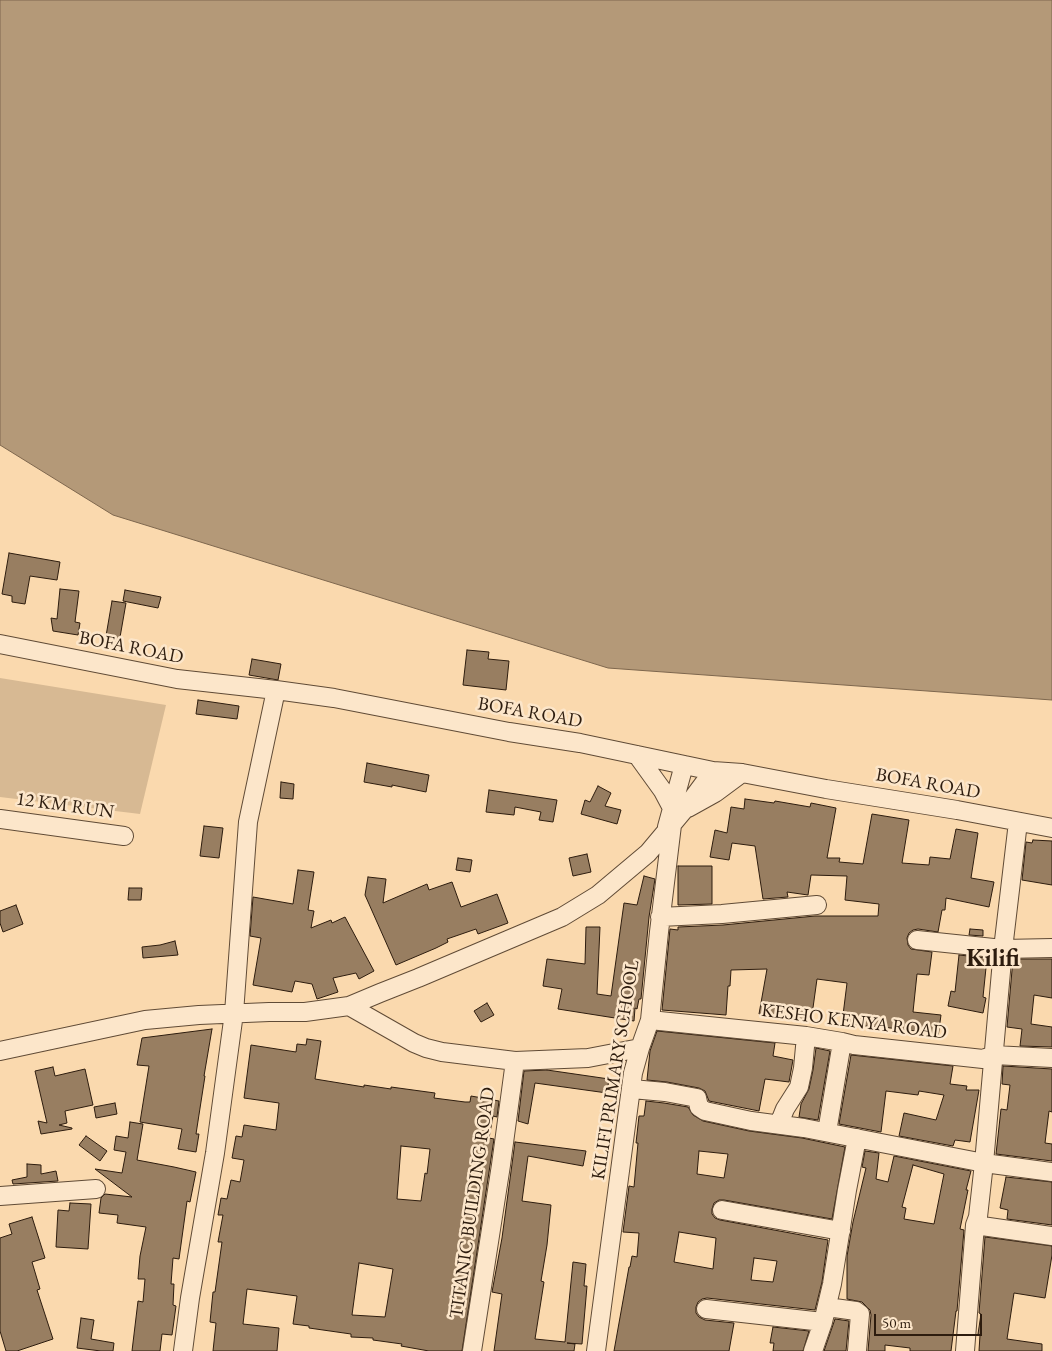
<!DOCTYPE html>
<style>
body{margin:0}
#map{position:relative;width:1052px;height:1351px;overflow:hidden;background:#fad9ae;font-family:"EB Garamond",serif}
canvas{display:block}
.scale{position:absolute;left:874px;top:1314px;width:108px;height:22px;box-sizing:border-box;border:2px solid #2d1c0e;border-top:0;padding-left:6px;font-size:15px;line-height:18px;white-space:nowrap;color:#2d1c0e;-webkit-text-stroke:4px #fce6ca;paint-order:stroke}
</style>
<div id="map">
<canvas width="1052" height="1351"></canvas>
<div class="scale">50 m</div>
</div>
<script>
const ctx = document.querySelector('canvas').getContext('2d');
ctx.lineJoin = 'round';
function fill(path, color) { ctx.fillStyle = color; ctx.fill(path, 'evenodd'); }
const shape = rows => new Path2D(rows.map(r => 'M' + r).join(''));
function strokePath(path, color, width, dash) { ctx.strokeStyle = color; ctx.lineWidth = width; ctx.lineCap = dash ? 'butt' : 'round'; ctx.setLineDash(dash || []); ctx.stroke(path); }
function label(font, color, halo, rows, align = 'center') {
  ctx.font = font + ' "EB Garamond",serif'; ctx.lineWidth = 5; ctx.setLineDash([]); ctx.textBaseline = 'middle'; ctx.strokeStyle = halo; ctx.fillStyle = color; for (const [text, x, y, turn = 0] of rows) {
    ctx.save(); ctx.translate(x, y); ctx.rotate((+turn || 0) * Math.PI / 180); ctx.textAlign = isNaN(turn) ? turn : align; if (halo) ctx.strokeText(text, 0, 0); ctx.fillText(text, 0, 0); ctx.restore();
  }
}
const green = shape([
 [0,678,166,705,140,814,0,797]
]);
const water = shape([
 [0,0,1052,0,1052,700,608,668,113,515,0,445,0,0]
]);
const building = shape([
 [9,553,60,562,57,580,30,576,25,604,12,602,12,596,2,594,9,553],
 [60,589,79,591,75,622,80,623,78,635,53,631,51,618,57,619,60,589],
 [125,590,161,597,158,608,123,601,125,590],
 [112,601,126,603,119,643,101,640,106,636,112,601],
 [467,650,489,652,488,659,509,661,506,690,463,685,467,650],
 [252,659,281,664,278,680,249,675,252,659],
 [198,700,239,706,237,719,196,714,198,700],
 [367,763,429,775,426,792,392,785,392,787,364,782,367,763],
 [281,782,294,784,293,799,280,798,281,782],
 [598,786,611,793,605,806,621,810,617,824,581,814,585,800,590,802,598,786],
 [489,790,557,800,553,822,539,820,541,812,515,807,514,815,486,812,489,790],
 [745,799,774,803,775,801,810,807,811,803,836,808,827,858,840,858,839,862,863,864,872,814,909,820,902,863,929,865,930,857,950,859,956,829,978,833,971,878,994,882,989,907,946,898,945,910,942,910,938,932,918,929,913,930,909,933,907,938,908,945,911,949,932,952,929,975,917,974,913,1012,941,1015,938,1037,915,1035,916,1031,882,1027,881,1028,842,1023,847,983,817,979,811,1022,759,1014,767,969,731,970,730,986,728,986,726,1015,662,1010,670,929,678,930,678,927,723,925,815,916,878,916,879,904,845,900,847,876,811,875,808,895,787,892,788,897,763,899,755,846,732,843,729,860,710,857,715,830,727,833,731,807,744,809,745,799],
 [204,826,223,828,219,858,200,856,204,826],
 [1033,840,1052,841,1052,885,1022,880,1026,842,1032,843,1033,840],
 [587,854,591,872,573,876,569,858,587,854],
 [458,858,472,860,470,872,456,870,458,858],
 [678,866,712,866,712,904,678,905,678,866],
 [298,870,314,872,308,910,314,911,311,928,331,920,332,923,345,917,374,971,359,979,356,973,333,978,338,992,317,999,312,984,295,981,292,992,253,985,261,938,250,936,253,897,293,904,298,870],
 [644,876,655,879,649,917,641,999,639,999,637,1009,635,1008,634,1021,558,1009,562,989,543,986,547,959,585,964,586,927,600,927,597,994,611,996,624,903,637,905,644,876],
 [368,877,386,879,383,903,427,884,429,890,452,882,461,907,497,894,508,923,478,934,476,929,447,939,448,942,436,948,396,965,365,895,368,877],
 [129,888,142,888,141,900,128,900,129,888],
 [16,905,23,924,3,932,0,923,0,911,16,905],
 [970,929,983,930,983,936,969,935,970,929],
 [175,941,178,955,143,958,142,947,160,945,175,941],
 [959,955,987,958,983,997,986,998,983,1013,948,1006,951,991,955,992,959,955],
 [1013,959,1052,959,1052,998,1034,995,1031,1024,1052,1027,1052,1047,1020,1046,1022,1029,1007,1027,1013,959],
 [487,1003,494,1015,481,1022,474,1011,487,1003],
 [212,1029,204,1076,205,1076,196,1134,199,1134,196,1152,178,1149,182,1129,140,1122,149,1066,137,1065,142,1038,212,1029],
 [657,1031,775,1043,773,1056,793,1060,789,1082,765,1079,759,1111,709,1101,705,1091,699,1088,667,1082,647,1080,650,1051,657,1031],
 [307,1039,321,1041,315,1079,364,1087,364,1085,391,1089,391,1087,435,1093,434,1098,465,1102,470,1102,471,1096,499,1101,497,1117,493,1116,489,1138,494,1139,462,1351,429,1351,401,1346,402,1344,373,1340,373,1338,351,1337,351,1334,309,1328,309,1326,293,1324,297,1296,247,1289,243,1324,279,1328,277,1351,213,1351,216,1323,210,1322,213,1292,215,1292,222,1242,218,1242,223,1215,218,1215,221,1198,227,1199,231,1180,240,1182,244,1160,232,1158,236,1136,242,1137,244,1125,276,1130,279,1103,244,1098,251,1045,296,1052,297,1044,306,1045,307,1039],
 [401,1146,430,1149,427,1174,425,1173,421,1201,397,1199,401,1146],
 [359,1263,393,1269,385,1317,352,1315,359,1263],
 [816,1048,830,1051,818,1120,799,1117,801,1104,809,1089,813,1070,816,1048],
 [851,1055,953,1066,950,1084,967,1086,966,1090,979,1090,970,1142,955,1140,953,1146,899,1136,904,1113,936,1120,944,1095,919,1091,918,1095,886,1091,881,1132,839,1124,851,1055],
 [1003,1066,1052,1069,1052,1112,1049,1111,1045,1143,1052,1144,1052,1161,996,1154,1001,1109,1007,1110,1010,1085,1002,1084,1003,1066],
 [53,1067,55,1076,85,1069,93,1105,65,1111,67,1123,59,1125,72,1128,72,1129,41,1134,38,1121,47,1123,35,1071,53,1067],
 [547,1070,609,1079,607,1093,535,1083,528,1124,518,1121,524,1071,547,1070],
 [646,1101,664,1103,688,1107,693,1115,703,1121,749,1131,802,1138,845,1147,832,1219,724,1200,719,1200,714,1203,712,1209,712,1214,715,1218,720,1220,828,1240,822,1282,815,1310,707,1298,702,1299,698,1302,696,1307,696,1313,699,1317,705,1320,734,1323,729,1351,614,1351,629,1267,630,1267,632,1256,637,1257,639,1233,623,1232,629,1186,634,1187,638,1143,636,1143,639,1116,644,1116,646,1101],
 [699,1151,728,1154,724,1178,697,1174,699,1151],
 [679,1232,716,1238,713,1269,674,1262,679,1232],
 [754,1258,777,1261,773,1282,751,1280,754,1258],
 [115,1103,117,1114,96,1118,94,1107,115,1103],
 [130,1122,143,1124,137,1160,174,1167,196,1172,190,1202,187,1201,179,1259,173,1258,171,1284,174,1284,173,1305,176,1306,172,1335,162,1334,160,1351,132,1351,138,1301,143,1302,145,1279,138,1279,140,1256,146,1227,117,1223,118,1215,99,1213,101,1198,105,1194,132,1197,95,1169,122,1173,126,1152,114,1150,116,1136,128,1138,130,1122],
 [86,1136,107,1151,100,1161,79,1145,86,1136],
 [515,1142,586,1151,583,1166,528,1156,522,1201,551,1205,547,1245,541,1281,544,1282,535,1339,565,1342,573,1262,586,1264,584,1286,587,1286,582,1344,567,1343,575,1344,574,1351,494,1351,502,1294,492,1292,502,1238,515,1142],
 [865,1151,879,1153,876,1179,888,1182,894,1156,971,1171,966,1190,968,1190,960,1229,964,1230,957,1311,956,1311,951,1351,910,1351,910,1348,885,1345,885,1351,868,1351,871,1315,870,1310,862,1302,847,1299,847,1256,853,1222,866,1168,862,1167,865,1151],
 [913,1165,944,1174,934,1224,904,1219,906,1208,902,1207,913,1165],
 [27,1164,41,1165,41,1174,56,1171,58,1181,13,1184,12,1180,27,1177,27,1164],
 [1006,1177,1052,1182,1052,1225,1007,1219,1008,1210,1000,1208,1006,1177],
 [70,1203,91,1204,88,1249,56,1247,58,1210,69,1211,70,1203],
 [32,1217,45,1258,32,1262,40,1289,37,1290,53,1339,17,1351,6,1351,0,1331,0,1238,12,1234,9,1224,32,1217],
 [985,1237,1052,1246,1052,1255,1045,1298,1014,1293,1007,1339,1042,1344,1042,1351,979,1351,980,1335,978,1334,981,1314,979,1313,985,1237],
 [81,1318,94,1320,91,1339,114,1343,113,1351,101,1351,77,1348,81,1318],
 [835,1319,849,1321,846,1351,824,1351,835,1319],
 [773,1327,809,1331,803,1351,773,1351,774,1343,770,1343,773,1327]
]);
const minor = shape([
 [0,644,177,679,276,690,334,698,509,732,580,743,713,771,742,773,826,789,957,810,1052,828],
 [637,755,663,791,672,808],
 [688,808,715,793,742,773],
 [0,819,124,836],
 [667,827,684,765],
 [660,917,722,914,817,905],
 [917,940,1003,949,1052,948],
 [349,1006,414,1043,426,1048,442,1052,515,1061,588,1058,640,1048],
 [650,1020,806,1036,842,1042,854,1045,983,1059,994,1055,1052,1058],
 [0,1051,145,1020,199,1015,269,1012,305,1012,349,1006,380,993,418,978,562,917,598,895,648,853,684,810,713,771],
 [632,1089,665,1092,697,1098,699,1107,705,1111,751,1121,804,1128,984,1163,1052,1172],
 [779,1124,785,1109,799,1087,803,1068,806,1036],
 [827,1132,842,1042],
 [0,1196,96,1189],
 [722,1210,841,1231],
 [975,1225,1052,1236],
 [827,1307,856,1311,860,1314,857,1351],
 [706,1309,823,1322],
 [183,1351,190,1298,215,1153,234,1013,248,822,276,690],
 [472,1351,501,1165,515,1061],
 [596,1351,633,1073,640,1048,650,1020,659,932,672,825],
 [813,1351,823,1322,832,1284,847,1190,857,1138],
 [965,1351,975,1225,978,1217,984,1163,1003,949,1018,822]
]);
const streetNames = [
 ["BOFA ROAD",131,648,11],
 ["BOFA ROAD",530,713,10],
 ["BOFA ROAD",928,784,10],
 ["12 KM RUN",65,806,8],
 ["KESHO KENYA ROAD",854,1022,7],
 ["KILIFI PRIMARY SCHOOL",616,1070,-81],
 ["TITANIC BUILDING ROAD",473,1203,-82]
];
const districtNames = [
 ["Kilifi",993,959]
];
fill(green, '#d7b993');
fill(water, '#b49978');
strokePath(water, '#7e674e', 1);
fill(building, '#987e61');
strokePath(building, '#2d1c0e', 1);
strokePath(minor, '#604b36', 20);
strokePath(minor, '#fce6ca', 18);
label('19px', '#2d1c0e', '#fce6ca', streetNames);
label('bold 24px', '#2d1c0e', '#fce6ca', districtNames);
</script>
